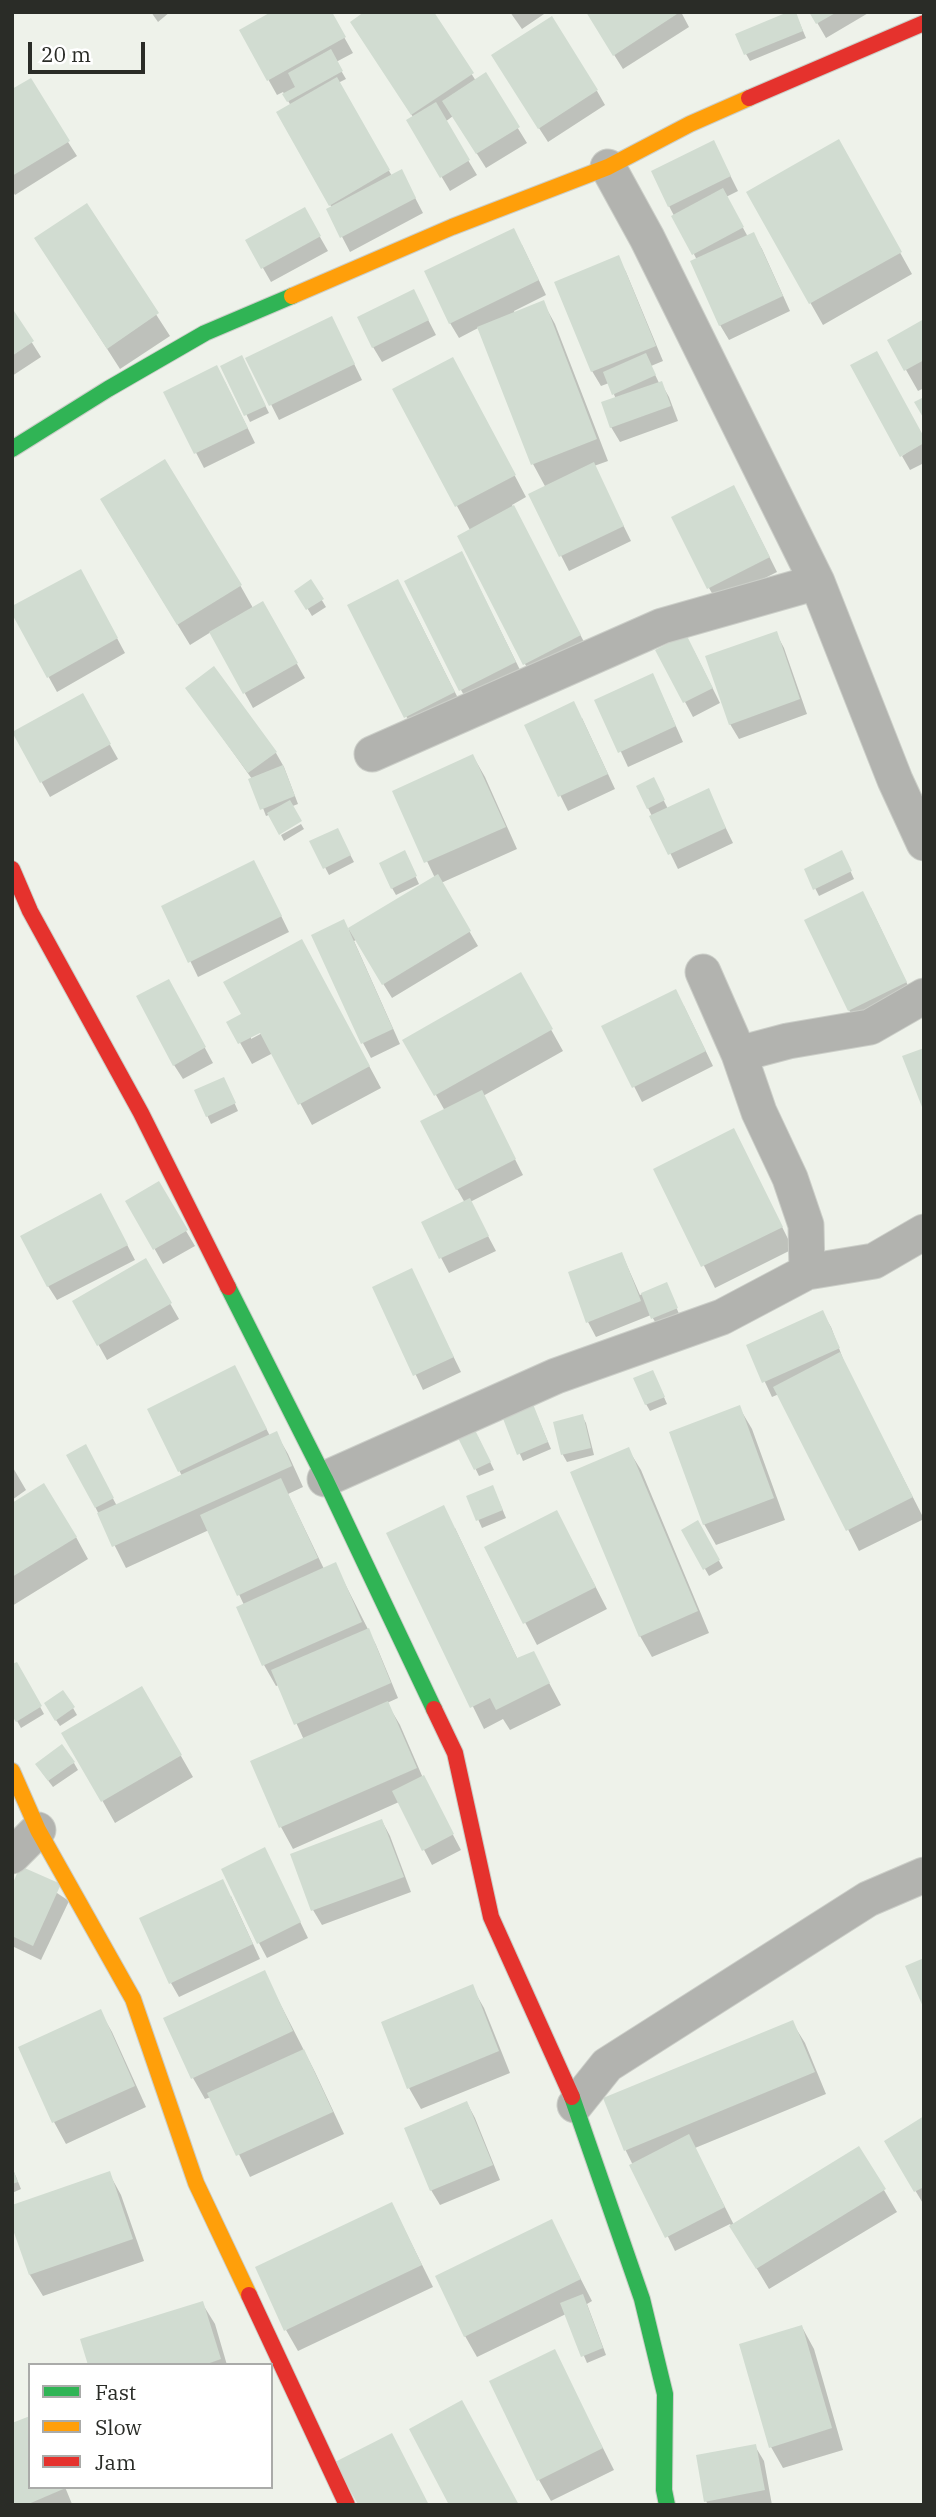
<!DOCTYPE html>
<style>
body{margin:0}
#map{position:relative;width:936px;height:2517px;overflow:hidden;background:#eef2ea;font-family:"IBM Plex Serif",serif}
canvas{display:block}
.frame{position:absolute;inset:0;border:14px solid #2a2c27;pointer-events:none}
.legend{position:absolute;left:28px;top:2363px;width:245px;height:126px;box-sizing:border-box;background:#fff;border:2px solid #aaaba9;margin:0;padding:9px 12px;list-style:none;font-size:21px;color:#2a2c27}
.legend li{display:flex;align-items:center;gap:14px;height:35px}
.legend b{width:35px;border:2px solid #aaaba9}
.scale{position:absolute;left:28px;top:42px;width:117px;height:32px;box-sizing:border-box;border:4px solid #2a2c27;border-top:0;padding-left:9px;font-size:21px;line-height:24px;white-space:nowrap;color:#2a2c27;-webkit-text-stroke:5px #fff;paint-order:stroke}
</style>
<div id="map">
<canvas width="936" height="2517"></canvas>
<div class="frame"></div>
<ul class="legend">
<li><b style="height:9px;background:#30b455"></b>Fast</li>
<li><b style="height:9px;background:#ff9f0a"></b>Slow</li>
<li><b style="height:9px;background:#e5322d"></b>Jam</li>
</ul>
<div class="scale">20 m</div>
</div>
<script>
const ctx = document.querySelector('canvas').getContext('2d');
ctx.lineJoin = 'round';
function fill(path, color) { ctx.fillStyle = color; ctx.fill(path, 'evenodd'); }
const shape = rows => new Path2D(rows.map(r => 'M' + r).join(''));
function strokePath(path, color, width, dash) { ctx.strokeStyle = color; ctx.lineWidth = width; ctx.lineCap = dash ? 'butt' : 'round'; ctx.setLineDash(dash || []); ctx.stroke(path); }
const shadow = shape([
 [151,12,170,12,158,22],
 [330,12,353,53,336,62,346,79,338,83,392,176,409,186,423,213,350,252,328,210,332,208,278,113,291,106,283,92,277,95,241,31],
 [432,12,476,81,485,75,527,143,486,168,453,116,445,122,477,175,450,191,408,120,413,117,365,43],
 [510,12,547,12,522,29],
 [587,12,681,12,689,27,623,69],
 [811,12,870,12,826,38],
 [798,19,806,38,750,61,746,54],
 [502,71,597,91,605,105,548,142],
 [12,91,68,142,77,156,15,195,12,190],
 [838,141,912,274,823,325,748,193],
 [721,157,738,191,726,197,748,237,753,234,762,249,790,311,729,340,720,325,697,260,669,206],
 [86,206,170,336,120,369,36,238],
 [304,209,328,251,271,282,247,240],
 [522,245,546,295,514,311,515,314,543,302,555,324,608,461,594,466,631,541,569,571,530,495,546,488,533,464,480,327,459,338,450,323],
 [618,257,626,272,663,361,651,366,659,383,661,383,669,397,678,421,620,442,611,427,616,399,609,383,601,386,592,371,556,283],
 [421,306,436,335,382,362,373,347],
 [12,311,41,357,12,376],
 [924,321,924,388,918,391,889,340],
 [339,333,362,380,279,420,248,359],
 [245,365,269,413,250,422,223,367],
 [465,381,526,497,512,505,592,657,537,685,525,664,470,530,394,390],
 [225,382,255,443,204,468,165,393],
 [924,440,924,463,910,470,902,456],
 [742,502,777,572,717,602,709,588],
 [114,521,240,585,253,608,262,603,305,678,253,708,211,632,190,645],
 [473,575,527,684,473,711,461,690],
 [311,582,326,607,312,616,297,591],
 [89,586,125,653,57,692,12,611],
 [410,603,466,714,418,739,349,606],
 [776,633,784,648,807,714,739,739,730,724],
 [658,651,694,651,720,703,693,717],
 [653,675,683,742,628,767,597,700],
 [187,688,276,753,284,767,298,804,266,816,252,779],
 [82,695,118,759,50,797,14,733],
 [582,718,615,789,568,811,526,726],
 [473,756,485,777,517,849,441,883,478,946,392,998,356,940,354,941,400,1044,371,1058,363,1043,348,930,435,878,394,792],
 [657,787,668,809,708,791,733,843,678,869,648,808],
 [301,824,304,829,284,841,281,835],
 [341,837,354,862,329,875,312,842],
 [845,859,854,879,819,896,806,870],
 [408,860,419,884,396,895,392,888],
 [262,877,289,932,198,977,164,907],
 [871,908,914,998,858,1025,849,1010],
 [314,963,381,1088,312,1125,273,1053,252,1064,229,1023],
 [268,1030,251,1039,251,1035],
 [520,974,563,1051,483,1096,523,1175,470,1202,496,1251,449,1273,423,1223,465,1203,457,1189,445,1111,405,1040],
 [177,996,213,1063,183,1079,174,1065],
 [684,1006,713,1066,642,1102,604,1027],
 [227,1086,238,1111,211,1124,196,1091],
 [734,1130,793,1249,715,1288,656,1169],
 [158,1184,195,1246,163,1264,128,1201],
 [109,1210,135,1260,57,1300,48,1286],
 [622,1254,640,1295,666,1284,680,1316,657,1325,651,1315,596,1337,588,1322],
 [145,1260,179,1319,107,1360,74,1301],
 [411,1270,461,1372,423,1390,374,1287],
 [822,1312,831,1327,845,1364,924,1519,859,1551,779,1394,772,1397,748,1346],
 [235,1367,270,1436,276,1433,288,1454,303,1487,288,1494,324,1569,335,1564,376,1645,398,1698,387,1703,400,1725,423,1778,461,1850,432,1865,399,1802,293,1849,281,1827,304,1740,279,1685,276,1686,264,1665,244,1605,209,1530,126,1568,69,1455,85,1447,117,1506,182,1476,149,1410],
 [656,1379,667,1404,650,1411,646,1404],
 [533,1406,551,1449,523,1461,504,1417],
 [739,1407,752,1429,785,1520,716,1545,704,1524],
 [582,1416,586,1423,594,1455,567,1462,563,1455,555,1423],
 [460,1437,478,1437,494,1470,479,1476],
 [628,1449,641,1470,709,1633,652,1657,640,1636],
 [12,1466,26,1490,12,1500],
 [496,1494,506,1518,482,1528,468,1497],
 [12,1506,76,1537,88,1559,12,1606],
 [557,1512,607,1609,537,1645,486,1548],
 [697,1522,723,1568,709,1576,683,1530],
 [455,1528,518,1660,533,1653,561,1705,510,1730,503,1719,484,1729,388,1534],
 [17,1664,44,1714,21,1728,12,1712],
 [142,1688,193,1777,115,1823,64,1733],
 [73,1708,77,1715,60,1726,50,1711],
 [74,1763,78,1770,53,1787,41,1771],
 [382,1821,390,1836,411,1892,322,1925,313,1910,293,1855],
 [272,1864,308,1938,267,1958,259,1943],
 [21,1869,69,1901,41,1960,12,1946,12,1888],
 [231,1896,260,1959,179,1997,171,1983],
 [264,1972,315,2072,344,2134,250,2177,211,2097,205,2099,193,2078,165,2018],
 [472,1987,484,2008,510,2073,421,2109,409,2088],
 [100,2011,112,2032,146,2107,66,2144,54,2122,21,2048],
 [792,2022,805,2043,826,2094,695,2148,734,2225,859,2148,897,2212,769,2289,730,2224,675,2251,626,2151,605,2099],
 [467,2103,475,2118,500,2180,440,2205,431,2190],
 [924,2118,924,2205,898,2162],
 [12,2167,21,2189,12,2193],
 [109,2173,121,2195,144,2261,43,2296,30,2275,12,2222],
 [392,2204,433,2287,298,2351,286,2330],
 [551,2221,592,2301,587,2304,606,2355,587,2363,566,2314,477,2357,465,2336],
 [202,2303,215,2324,227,2365,90,2365],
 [802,2327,814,2349,843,2450,783,2468,771,2447],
 [554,2351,614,2470,551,2501,539,2480],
 [755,2446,764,2461,772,2505,708,2505,706,2501],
 [30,2487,65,2487,72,2504,12,2505]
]);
const building = shape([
 [271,12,332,12,346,37,267,81,239,30],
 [364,12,434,12,474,73,411,115,350,22],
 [586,12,680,12,613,56],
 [788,12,796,12,803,31,744,55,735,34],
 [809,12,837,12,816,24],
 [552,16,598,90,538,129,491,55],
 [331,49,343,71,287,102,282,94,295,87,288,73],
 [486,72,520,127,476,154,442,101],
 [337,77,390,170,329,206,276,112],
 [31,78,70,141,12,176,12,89],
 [436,102,470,160,440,178,406,120],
 [839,139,902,252,809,304,746,192],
 [714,140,731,176,668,207,651,171],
 [402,169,416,198,340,238,326,209],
 [723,188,744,227,692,255,671,216],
 [87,203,159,313,107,349,34,238],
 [305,207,321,236,261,269,245,240],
 [514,228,539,280,449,324,424,271],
 [754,232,783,296,719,326,690,261],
 [619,255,656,346,591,372,554,282],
 [414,289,429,320,372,348,357,317],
 [544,300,597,439,531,465,477,327],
 [12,308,34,341,12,356],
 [332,316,355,364,269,406,245,358],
 [924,319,924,360,904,371,887,340],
 [877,351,924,437,924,443,900,457,850,365],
 [646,353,656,375,612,395,603,372],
 [242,355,266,406,244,416,220,366],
 [453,357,516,475,455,507,392,389],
 [217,365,248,428,194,454,163,392],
 [662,381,671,406,610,428,601,402],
 [924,397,924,419,914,402],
 [165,459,242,585,177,625,100,499],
 [594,462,624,526,559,557,528,494],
 [734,485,770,557,707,589,671,517],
 [514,505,581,635,523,665,457,536],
 [462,551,516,662,459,691,404,581],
 [81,569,118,638,47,678,12,614,12,606],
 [311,579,324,599,306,610,294,591],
 [398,579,455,692,404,718,347,605],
 [263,601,298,663,243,694,209,632],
 [777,631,800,699,729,725,705,656],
 [686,634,713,688,683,703,655,650],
 [214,666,277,752,248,773,185,688],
 [653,673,676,726,618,753,594,700],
 [83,693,111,744,40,783,12,732],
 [574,701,608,774,558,797,524,725],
 [473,754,506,827,424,863,392,791],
 [283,765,295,796,260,810,248,779],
 [654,777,665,800,647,809,636,786],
 [709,788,726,828,668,855,649,816],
 [290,800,302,821,279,835,267,813],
 [338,828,351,855,323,869,309,841],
 [405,850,417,876,391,889,379,863],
 [842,850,852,871,813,890,804,869],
 [254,860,282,916,188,963,161,906],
 [438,874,471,931,382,985,348,928],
 [863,891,907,982,848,1011,804,920],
 [344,919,393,1029,361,1044,311,935],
 [302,939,370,1066,298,1105,260,1033,238,1044,226,1022,241,1014,223,982],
 [521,972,553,1029,434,1096,402,1040],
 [169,979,206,1047,173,1066,136,996],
 [676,989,706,1051,632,1088,601,1026],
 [924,1048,924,1106,922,1107,902,1056],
 [224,1077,236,1103,206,1117,194,1090],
 [482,1090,516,1159,456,1190,420,1121],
 [734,1128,783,1227,701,1267,653,1169],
 [159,1181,188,1230,153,1250,125,1201],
 [101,1193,128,1245,47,1287,20,1236],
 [470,1198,489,1236,439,1259,421,1222],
 [622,1252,641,1301,586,1323,568,1272],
 [146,1258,172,1303,97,1346,72,1301],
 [412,1268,454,1357,413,1376,372,1287],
 [667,1282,678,1308,651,1319,641,1293],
 [823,1310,840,1348,762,1383,746,1345],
 [840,1352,913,1497,846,1531,773,1387],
 [235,1365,267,1429,178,1472,147,1409],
 [653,1370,665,1397,645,1405,633,1378],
 [533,1404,548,1442,517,1455,502,1416],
 [740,1405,774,1498,703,1525,669,1432],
 [583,1414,591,1448,561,1455,553,1422],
 [474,1428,491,1462,474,1470,457,1436],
 [277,1431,292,1466,112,1547,97,1513],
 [86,1444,114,1498,95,1508,66,1455],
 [629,1447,698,1611,639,1637,570,1472],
 [281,1478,318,1558,237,1596,200,1515],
 [44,1483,77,1537,12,1577,12,1503],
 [493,1485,503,1510,476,1521,466,1496],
 [444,1505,517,1658,534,1651,550,1683,496,1710,490,1698,470,1708,386,1533],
 [557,1510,596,1587,523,1624,484,1547],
 [698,1520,720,1560,703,1570,681,1530],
 [336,1562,362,1622,262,1666,236,1607],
 [369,1628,391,1683,294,1725,271,1670],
 [17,1662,42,1706,16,1722,12,1716,12,1664],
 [142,1686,182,1755,101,1802,61,1733],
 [63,1690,75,1707,55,1721,44,1703],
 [388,1701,417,1768,279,1828,250,1761],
 [62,1744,75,1762,48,1781,35,1764],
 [424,1775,454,1834,422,1851,392,1791],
 [382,1819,404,1877,311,1911,290,1854],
 [265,1847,301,1922,257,1944,221,1869],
 [20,1866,61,1884,33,1946,12,1936,13,1883],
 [223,1879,253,1944,169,1984,139,1918],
 [924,1958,924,2009,905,1966],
 [265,1970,293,2031,191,2079,163,2018],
 [473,1984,499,2051,407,2089,381,2022],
 [101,2009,135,2086,52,2123,18,2047],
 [793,2020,815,2072,624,2151,603,2098],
 [304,2049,333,2112,236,2156,207,2093],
 [467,2101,493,2165,430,2191,404,2128],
 [924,2116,924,2187,914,2192,884,2141],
 [689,2134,725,2207,665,2238,629,2165],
 [859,2146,886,2189,756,2269,729,2226],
 [12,2167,18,2182,12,2184],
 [110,2171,133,2239,29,2275,12,2227,12,2205],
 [392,2202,422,2265,284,2331,255,2267],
 [552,2219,581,2279,464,2337,435,2276],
 [583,2294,603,2348,581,2357,560,2303],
 [203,2301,221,2359,204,2365,88,2365,80,2339],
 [802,2325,832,2428,769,2448,739,2344],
 [555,2349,603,2448,537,2481,489,2381],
 [462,2400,519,2505,449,2505,409,2429],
 [30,2416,30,2487,68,2487,26,2505,12,2505,12,2423],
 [392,2433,429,2505,358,2505,335,2462],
 [756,2444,765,2490,704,2502,696,2455]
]);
const street = shape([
 [608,167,647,238,817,582,895,780,924,843],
 [372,754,662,626,817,582],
 [703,972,739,1054],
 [807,1272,806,1225,790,1178,759,1112,739,1054,788,1041,870,1027,924,996],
 [325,1479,556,1376,722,1317,807,1272,874,1261,924,1232],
 [12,1856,38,1830],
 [575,2105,607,2065,868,1899,924,1875]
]);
const fast = shape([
 [12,449,108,389,205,333,292,296],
 [228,1287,325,1479,434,1709],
 [572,2097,642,2299,665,2394,664,2490,667,2505]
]);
const slow = shape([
 [292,296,452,227,608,167,690,124,749,98],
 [12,1771,38,1830,133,1999,196,2183,249,2295]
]);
const jam = shape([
 [749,98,924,23],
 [12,869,30,911,141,1113,228,1287],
 [434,1709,455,1753,491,1917,572,2097],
 [249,2295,347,2505]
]);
fill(shadow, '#0003');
fill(building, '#d1dcd1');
strokePath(street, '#cbcec8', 37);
strokePath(fast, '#cbcec8', 18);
strokePath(slow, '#cbcec8', 18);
strokePath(jam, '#cbcec8', 18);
strokePath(street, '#b2b3af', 35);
strokePath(fast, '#30b455', 16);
strokePath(slow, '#ff9f0a', 16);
strokePath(jam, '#e5322d', 16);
</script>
